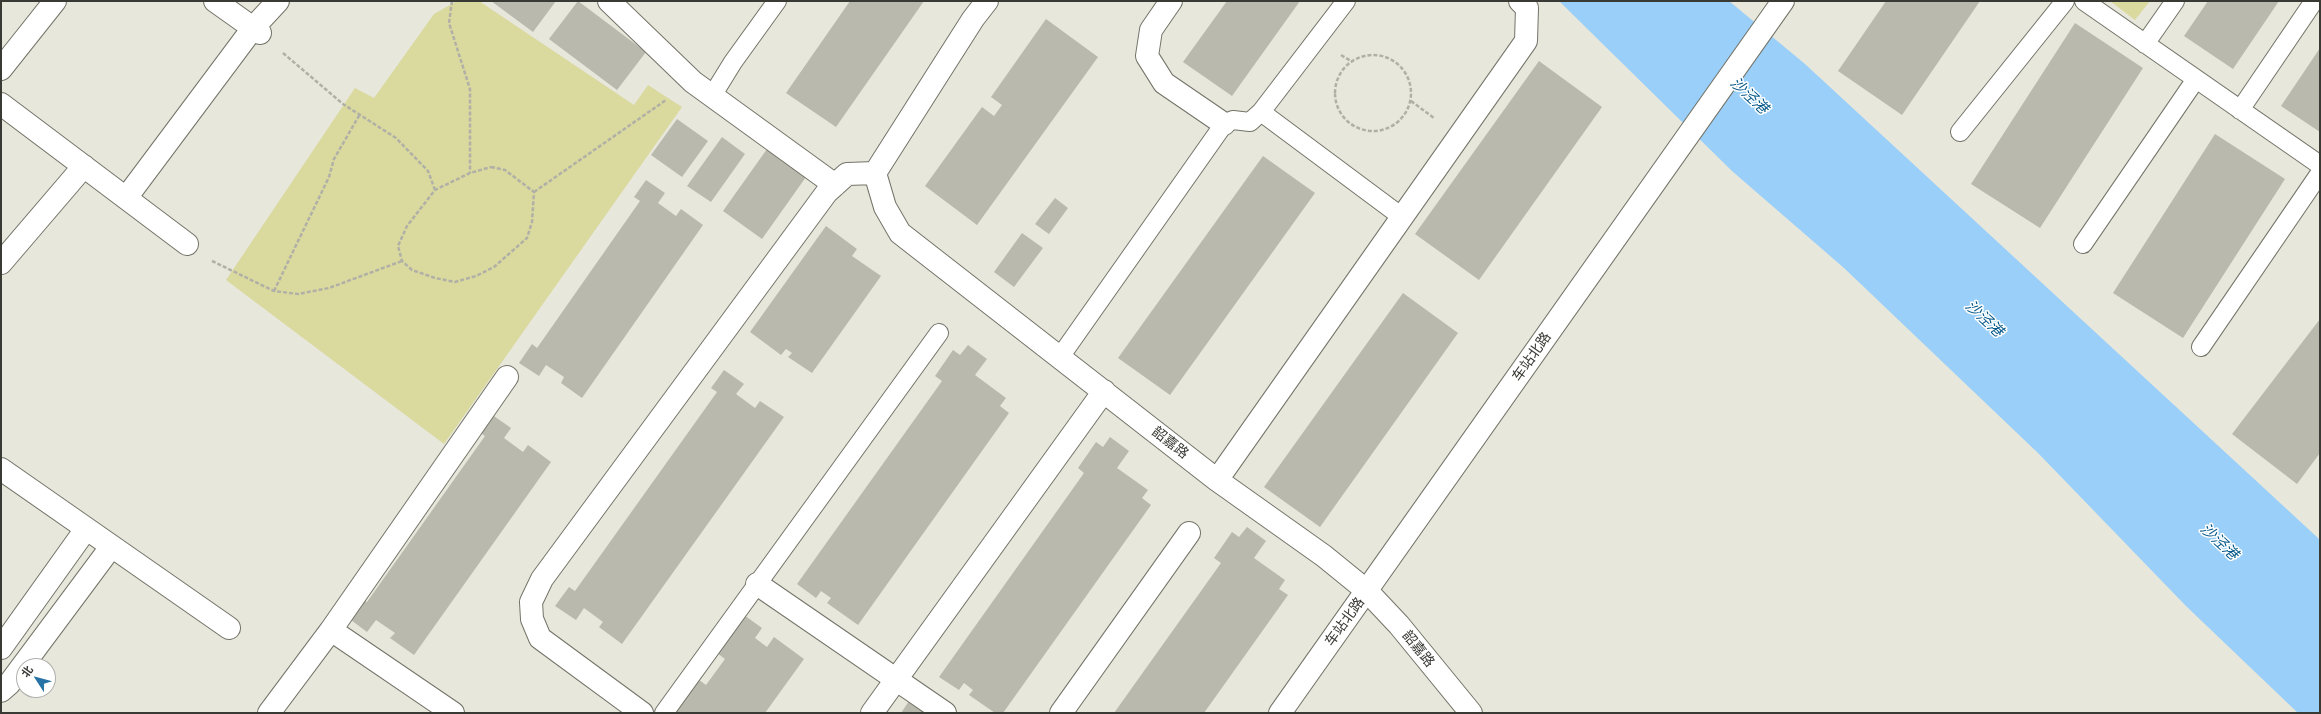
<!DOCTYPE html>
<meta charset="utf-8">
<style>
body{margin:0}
#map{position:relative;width:2321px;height:714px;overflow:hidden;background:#e7e7dc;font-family:"PT Sans Narrow","Noto Sans SC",sans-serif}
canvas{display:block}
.frame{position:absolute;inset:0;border:2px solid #3a3a35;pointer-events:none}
.north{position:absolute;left:16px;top:658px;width:40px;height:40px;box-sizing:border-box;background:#fff;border:1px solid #b0b0ae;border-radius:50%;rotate:306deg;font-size:11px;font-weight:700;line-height:16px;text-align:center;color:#3a3a35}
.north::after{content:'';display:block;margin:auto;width:14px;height:18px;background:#2873a6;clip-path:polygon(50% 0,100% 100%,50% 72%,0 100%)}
</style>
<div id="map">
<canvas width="2321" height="714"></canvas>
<div class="frame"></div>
<div class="north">北</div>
</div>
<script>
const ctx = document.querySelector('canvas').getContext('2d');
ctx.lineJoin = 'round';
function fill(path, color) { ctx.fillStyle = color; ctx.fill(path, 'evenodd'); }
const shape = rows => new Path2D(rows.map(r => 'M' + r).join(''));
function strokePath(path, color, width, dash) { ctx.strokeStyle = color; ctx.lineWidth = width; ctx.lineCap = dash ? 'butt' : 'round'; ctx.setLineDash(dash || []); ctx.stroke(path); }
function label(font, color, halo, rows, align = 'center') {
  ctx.font = font + ' "PT Sans Narrow","Noto Sans SC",sans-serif'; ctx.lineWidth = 3; ctx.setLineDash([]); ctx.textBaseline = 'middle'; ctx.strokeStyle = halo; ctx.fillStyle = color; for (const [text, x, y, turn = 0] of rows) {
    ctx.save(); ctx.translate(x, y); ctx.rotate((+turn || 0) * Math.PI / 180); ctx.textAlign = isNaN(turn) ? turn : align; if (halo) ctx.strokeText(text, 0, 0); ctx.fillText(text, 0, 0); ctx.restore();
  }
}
const green = shape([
 [457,1,479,1,634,105,648,85,682,107,444,444,226,280,355,88,374,98,434,14],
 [2110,1,2150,1,2135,20]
]);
const water = shape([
 [1559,1,1729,1,1805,64,2318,538,2320,541,2320,713,2298,713,2186,606,2038,453,1844,268,1732,171]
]);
const building = shape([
 [491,1,556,1,533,32],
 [578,1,646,52,617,90,549,39],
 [850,1,924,1,836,127,786,93],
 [1227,1,1300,1,1232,96,1183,62],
 [1886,1,1980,1,1902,115,1838,71],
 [2208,1,2279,1,2233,69,2184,36],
 [1046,19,1098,57,977,225,925,186,982,107,994,116,1002,105,991,97],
 [2075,23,2143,68,2040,228,1971,184],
 [2320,48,2320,132,2281,106],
 [1539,61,1602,107,1479,280,1415,234],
 [677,119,708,141,682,177,651,155],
 [2215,134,2285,179,2183,338,2113,293],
 [722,137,745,154,711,202,687,186],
 [767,149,806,177,762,239,723,211],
 [1263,156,1315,193,1170,395,1118,358],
 [646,180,665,193,658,203,676,216,681,209,703,225,582,398,561,383,564,377,546,365,539,376,519,363,532,344,537,348,640,201,634,197],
 [1055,198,1068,208,1049,234,1035,224],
 [826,226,857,249,852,256,881,276,812,373,788,357,792,353,786,349,781,355,750,332],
 [1022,233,1043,248,1014,287,994,272],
 [1403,293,1458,333,1320,527,1264,487],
 [2320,319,2320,453,2297,484,2232,434],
 [968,345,987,359,975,375,1006,398,1000,406,1009,413,858,625,827,603,831,598,821,591,816,598,797,584,942,381,935,376,953,350,960,355],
 [724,370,744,384,736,394,755,408,760,401,784,417,622,644,599,627,603,622,584,608,576,620,555,606,569,587,575,591,717,392,711,388],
 [491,414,511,428,504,438,523,452,528,445,551,462,414,655,390,638,395,633,376,620,367,632,347,617,361,598,367,602,485,436,479,432],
 [1110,437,1129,451,1117,468,1148,490,1142,498,1151,505,1003,713,995,713,969,695,973,690,964,683,959,690,939,677,1084,473,1078,468,1096,442,1103,447],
 [1247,527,1266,541,1254,558,1285,580,1279,589,1288,595,1204,713,1114,713,1221,563,1214,558,1232,532,1239,537],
 [744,615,762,628,755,638,767,647,774,637,804,659,765,713,670,713,695,677,706,685,725,659,717,653],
 [909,701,926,713,901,713]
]);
const path = shape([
 [452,1,449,23,470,89,470,173],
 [283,53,343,104,396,138,428,171,435,190],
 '1335 93a38 38 0 1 1 76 0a38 38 0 1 1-76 0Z',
 [1341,55,1351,61],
 [1411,101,1434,118],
 [491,167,505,170,534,192,532,222,527,238,494,267,476,276,455,282,435,278,412,270,402,261,398,246,407,226,435,190,470,173,491,167],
 [534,192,666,100],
 [212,261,274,291,298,294,329,288,402,261],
 [274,291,329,177,334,159,360,114]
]);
const service = shape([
 [2084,1,2320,165],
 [2145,44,2175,1],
 [712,96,733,62,777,1],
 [2240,110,2314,1],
 [1261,112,1402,217],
 [1960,132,2065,1],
 [2083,244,2196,79],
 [2201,347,2320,173],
 [1060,357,1224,124,1233,120,1250,122,1261,112,1346,1],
 [664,713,939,333]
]);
const minor = shape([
 [215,1,260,33],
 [609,1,693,82,835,185],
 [1171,1,1151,30,1147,56,1164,83,1224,124],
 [1,69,55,1],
 [1,104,187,244],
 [875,173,885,207,900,233,1217,480,1324,556,1367,591,1399,625,1471,713],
 [875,173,973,19,987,1],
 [126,198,253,28,278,1],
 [1,263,84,166],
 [1,469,229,628],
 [1217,480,1526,41,1527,8,1520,1],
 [757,584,945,713],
 [331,630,453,713],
 [1,648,86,529],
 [1,691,9,684,111,547],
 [269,713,331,630,507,377],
 [642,713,540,638,532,619,531,602,542,579,827,192,847,174,875,173],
 [872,713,1104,391],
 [1061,713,1189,533]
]);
const tertiary = shape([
 [1280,713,1783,1]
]);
const streetNames = [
 ["车站北路",1532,357,-55],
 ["韶嘉路",1170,443,38],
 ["车站北路",1345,622,-54],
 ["韶嘉路",1418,649,51]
];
const waterNames = [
 ["沙泾港",1749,96,43],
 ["沙泾港",1984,319,43],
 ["沙泾港",2219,542,43]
];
fill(green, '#dad99e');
fill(water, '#99cff9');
fill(building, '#b9b9ae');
strokePath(service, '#737368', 20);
strokePath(minor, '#737368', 24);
strokePath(tertiary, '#737368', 24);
strokePath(path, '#b0b0a7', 2.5, [4, 2]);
strokePath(service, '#fff', 18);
strokePath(minor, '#fff', 22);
strokePath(tertiary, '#fff', 22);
label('14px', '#3a3a35', '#fff', streetNames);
label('italic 15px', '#085a8b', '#fff', waterNames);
</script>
